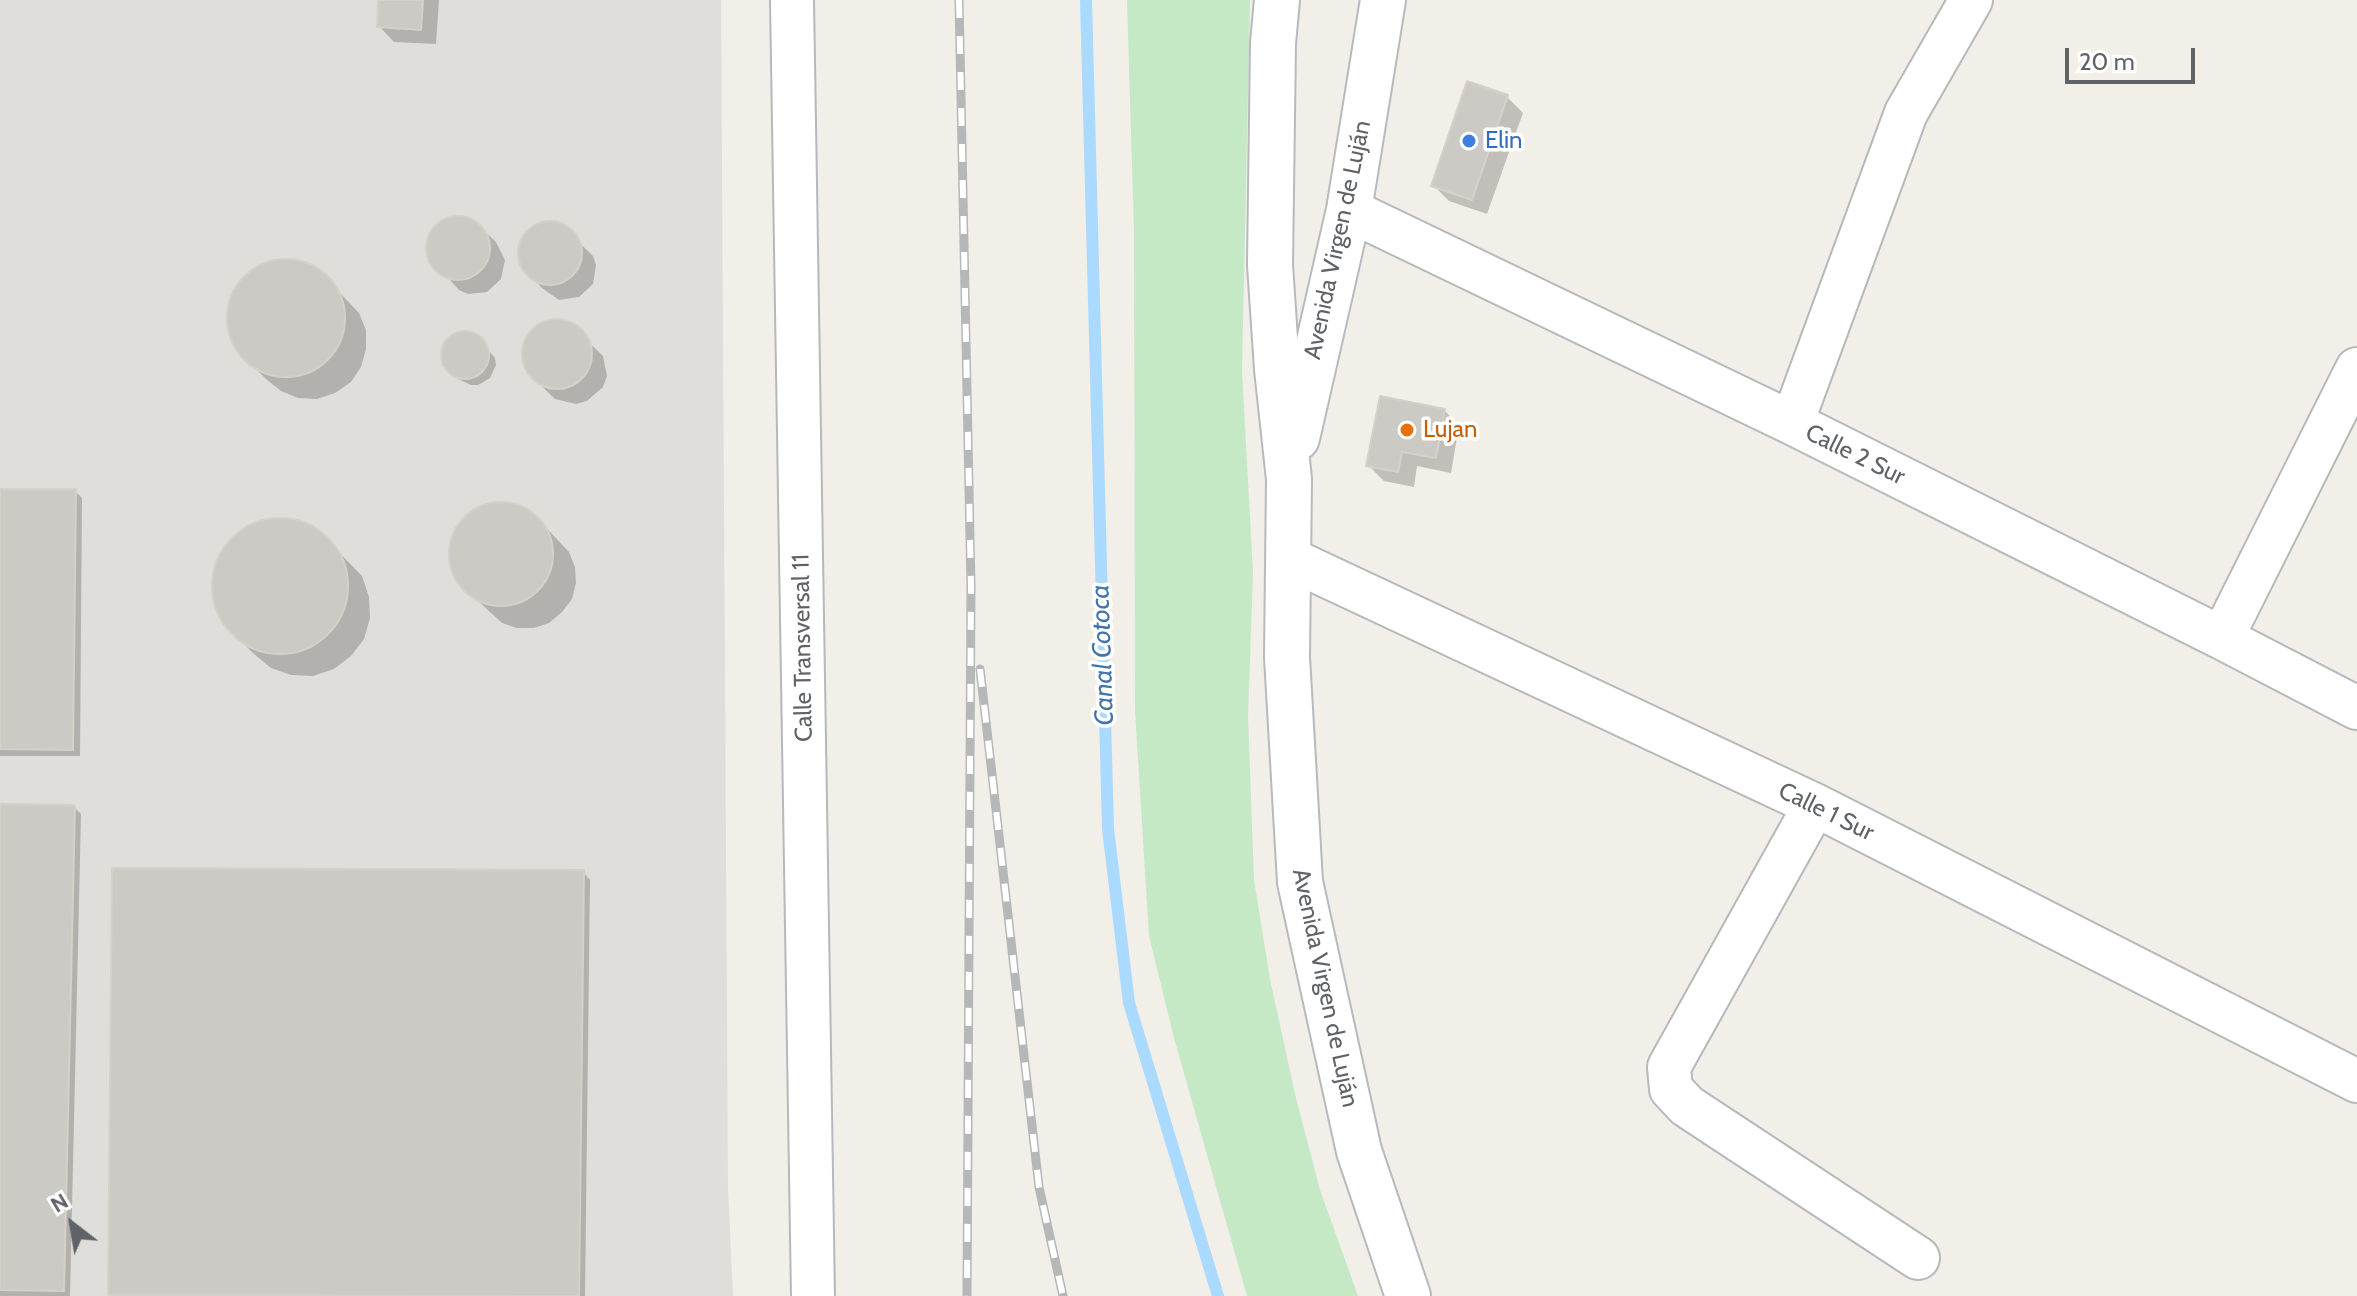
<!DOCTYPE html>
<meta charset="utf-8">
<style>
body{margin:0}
#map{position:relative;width:2357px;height:1296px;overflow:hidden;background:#f1efe8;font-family:Cabin,sans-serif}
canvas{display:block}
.north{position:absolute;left:32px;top:1184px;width:80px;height:80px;-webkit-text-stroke:6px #fff;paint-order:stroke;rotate:329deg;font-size:22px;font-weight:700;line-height:32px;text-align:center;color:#5f6368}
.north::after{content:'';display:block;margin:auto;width:28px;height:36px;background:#5f6368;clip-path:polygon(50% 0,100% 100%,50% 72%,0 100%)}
.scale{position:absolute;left:2065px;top:48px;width:130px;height:36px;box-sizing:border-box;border:4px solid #5f6368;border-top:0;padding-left:10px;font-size:24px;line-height:28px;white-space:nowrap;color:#5f6368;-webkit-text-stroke:6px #fff;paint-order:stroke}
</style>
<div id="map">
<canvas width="2357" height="1296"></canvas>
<div class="north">N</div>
<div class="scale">20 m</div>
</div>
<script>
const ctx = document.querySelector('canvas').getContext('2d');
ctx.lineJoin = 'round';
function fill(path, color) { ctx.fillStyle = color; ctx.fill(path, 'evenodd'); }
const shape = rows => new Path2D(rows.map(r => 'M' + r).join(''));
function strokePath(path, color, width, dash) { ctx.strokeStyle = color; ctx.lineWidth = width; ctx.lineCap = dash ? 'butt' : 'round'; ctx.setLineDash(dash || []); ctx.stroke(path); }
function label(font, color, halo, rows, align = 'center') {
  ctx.font = font + ' Cabin,sans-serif'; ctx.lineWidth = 7; ctx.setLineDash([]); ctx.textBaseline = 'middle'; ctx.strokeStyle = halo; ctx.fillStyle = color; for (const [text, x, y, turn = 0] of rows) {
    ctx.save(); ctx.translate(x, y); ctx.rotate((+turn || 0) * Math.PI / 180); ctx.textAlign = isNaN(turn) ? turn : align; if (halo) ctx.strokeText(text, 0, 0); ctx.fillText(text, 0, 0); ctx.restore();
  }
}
const industrial = shape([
 [0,0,721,0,728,1188,733,1296,0,1296]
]);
const green = shape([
 [1127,0,1250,0,1242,371,1253,573,1248,716,1254,880,1270,979,1295,1094,1320,1190,1358,1296,1247,1296,1174,1038,1149,936,1135,711,1134,232]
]);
const shadow = shape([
 [380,0,439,0,436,44,394,42,379,26],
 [1507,97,1523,113,1487,214,1449,201,1433,185],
 [452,218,471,221,479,226,496,242,505,260,501,279,487,292,468,294,459,290,430,258,428,248,435,229],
 [543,224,562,226,593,256,596,265,593,284,579,297,559,300,542,288,526,272,521,263,522,243,534,228],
 [289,261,307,265,323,275,359,313,366,330,366,349,361,367,351,382,335,393,317,399,298,398,281,391,266,379,242,355,233,339,228,321,231,302,240,284,253,271,270,263],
 [560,321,570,324,603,356,607,376,603,387,587,401,576,404,555,399,530,375,525,365,523,354,531,334,549,322],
 [463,334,478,338,495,358,496,365,490,378,478,385,471,385,458,379,450,371,444,358,446,345,450,340],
 [1444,410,1459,426,1451,473,1417,466,1414,487,1384,481,1368,465],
 [0,491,75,491,82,498,80,756,0,756],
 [504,503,521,507,534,515,569,552,575,567,576,583,572,599,562,612,549,623,534,628,517,628,502,623,464,588,454,574,450,557,453,539,460,524,473,512,488,505],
 [284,520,305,525,323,536,362,576,369,597,370,618,364,639,351,656,334,669,313,676,291,675,271,668,254,654,230,630,218,611,214,589,216,567,226,547,242,532,262,522],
 [0,806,74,807,81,814,70,1296,0,1296],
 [583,872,590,880,585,1296,112,1296,110,1294]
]);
const stream = shape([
 [1086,0,1108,829,1129,1003,1218,1296]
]);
const building = shape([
 [378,0,423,0,421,30,377,27,378,0],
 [1467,81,1508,95,1472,200,1431,186,1467,81],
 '426 248a32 32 0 1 1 64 0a32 32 0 1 1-64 0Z',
 '518 253a32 32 0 1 1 64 0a32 32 0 1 1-64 0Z',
 '227 318a59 59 0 1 1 118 0a59 59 0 1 1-118 0Z',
 '522 354a35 35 0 1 1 70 0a35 35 0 1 1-70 0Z',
 '441 355a24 24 0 1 1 48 0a24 24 0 1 1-48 0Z',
 [1380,396,1445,409,1436,458,1402,452,1398,472,1366,466,1380,396],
 [0,489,76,489,73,750,0,749,0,489],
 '449 554a52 52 0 1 1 104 0a52 52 0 1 1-104 0Z',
 '212 586a68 68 0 1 1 136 0a68 68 0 1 1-136 0Z',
 [0,804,75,805,64,1291,0,1290,0,804],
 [112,868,584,870,579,1296,108,1295,112,868]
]);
const street = shape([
 [792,0,813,1296],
 [1349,210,1792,423,2222,638,2357,708],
 [1792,423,1906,113,1971,0],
 [1288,558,1815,805,2357,1081],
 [2222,638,2357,369],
 [1815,805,1669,1067,1671,1089,1687,1106,1918,1258]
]);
const secondary = shape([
 [1277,0,1273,43,1270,265,1277,369,1289,479,1287,657,1300,882,1359,1151,1408,1296],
 [1297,438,1349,210,1383,0]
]);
const rail = shape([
 [959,0,971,586,967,1296],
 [980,669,1039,1187,1063,1296]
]);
const markers = [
 [1469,141,8,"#3f7fe0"],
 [1407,430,8,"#e8710a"]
];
const shopNames = [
 ["Elin",1485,141]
];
const streetNames = [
 ["Avenida Virgen de Luján",1338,240,-78],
 ["Calle 2 Sur",1855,455,26],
 ["Calle Transversal 11",803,648,-91],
 ["Calle 1 Sur",1826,812,26],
 ["Avenida Virgen de Luján",1325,988,78]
];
const foodNames = [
 ["Lujan",1423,430]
];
const waterNames = [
 ["Canal Cotoca",1103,655,-92]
];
fill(industrial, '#e0deda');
fill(green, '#c5e8c5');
fill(shadow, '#0003');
strokePath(stream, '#aadaff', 12);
fill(building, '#cccac5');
strokePath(building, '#d6d1c6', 2);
strokePath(street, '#b5b8bc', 46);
strokePath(secondary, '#b6babf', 48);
strokePath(street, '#fff', 42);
strokePath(secondary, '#fff', 44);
strokePath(rail, '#b6b7b8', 9);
strokePath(rail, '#fff', 6, [18]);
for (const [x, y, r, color] of markers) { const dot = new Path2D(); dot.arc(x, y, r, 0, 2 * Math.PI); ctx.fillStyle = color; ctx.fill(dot); strokePath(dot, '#fff', 3); }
label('24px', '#366cbe', '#fff', shopNames, 'left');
label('24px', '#5f6368', '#fff', streetNames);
label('24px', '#c56008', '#fff', foodNames, 'left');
label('italic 26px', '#4174aa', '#fff', waterNames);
</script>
